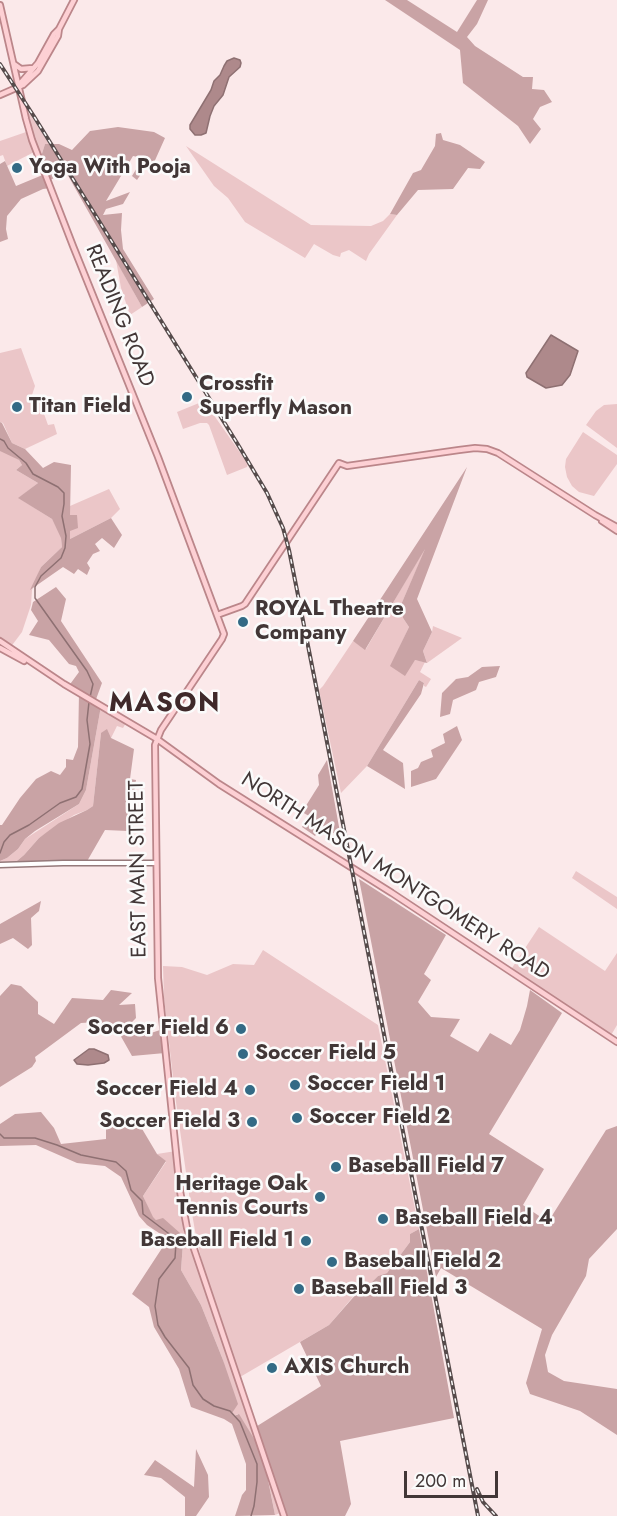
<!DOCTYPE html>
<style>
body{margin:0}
#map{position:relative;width:617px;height:1516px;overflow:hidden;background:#fbe9ea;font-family:Jost,sans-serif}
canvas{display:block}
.scale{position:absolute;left:404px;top:1471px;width:94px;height:27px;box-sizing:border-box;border:3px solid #423737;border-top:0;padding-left:8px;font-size:18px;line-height:21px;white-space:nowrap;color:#423737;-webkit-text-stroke:4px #fbfbfb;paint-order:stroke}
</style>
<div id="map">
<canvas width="617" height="1516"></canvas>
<div class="scale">200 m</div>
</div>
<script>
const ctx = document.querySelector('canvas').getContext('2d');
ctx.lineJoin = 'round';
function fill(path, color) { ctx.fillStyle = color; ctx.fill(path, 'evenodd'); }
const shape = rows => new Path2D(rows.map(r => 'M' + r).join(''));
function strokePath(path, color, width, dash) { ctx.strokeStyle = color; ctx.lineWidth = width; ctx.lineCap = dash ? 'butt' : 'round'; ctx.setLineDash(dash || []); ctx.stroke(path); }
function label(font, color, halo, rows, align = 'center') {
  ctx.font = font + ' Jost,sans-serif'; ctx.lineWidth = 5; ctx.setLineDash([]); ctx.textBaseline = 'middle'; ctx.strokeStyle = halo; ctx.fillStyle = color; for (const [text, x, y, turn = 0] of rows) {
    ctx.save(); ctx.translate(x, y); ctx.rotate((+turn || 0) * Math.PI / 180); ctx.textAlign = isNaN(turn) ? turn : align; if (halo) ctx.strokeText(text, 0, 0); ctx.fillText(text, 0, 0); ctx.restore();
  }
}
const green = shape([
 [24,114,30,114,49,144,45,144,40,160,36,151,7,166,3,155,0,156,0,141,29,131],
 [186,146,311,225,371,226,383,221,390,214,397,215,369,254,366,261,349,250,341,253,340,257,333,255,314,244,305,258,245,222,228,198,214,186],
 [116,260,142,307,130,315,121,288],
 [21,348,35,386,32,395,34,399,39,400,48,425,54,424,57,434,25,449,12,443,3,423,0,422,0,353],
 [204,401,248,464,247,467,227,475,209,425,207,423,200,423,183,429,177,412],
 [617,404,617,448,586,425,596,411,604,405],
 [583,432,617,455,617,464,594,496,579,492,572,486,567,477,565,467,566,459],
 [2,450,19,460,22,465,16,470,38,483,19,498,52,519,61,536,62,547,41,567,32,590,31,605,22,632,10,648,0,641,0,451],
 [109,489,120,509,111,518,70,539,70,506],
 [429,541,400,607,403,618,409,627,391,666,415,660,425,662,420,672,431,679,426,687,424,686,424,683,419,680,367,766,341,793,319,690,323,686,353,641,366,649],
 [433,626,462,638,427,663,423,651,432,632],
 [101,706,127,721,123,728,117,726,111,738,101,733,93,806,87,810,74,815,39,838,24,855,12,865,0,865,0,861,7,858,18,849,25,839,79,804,86,790],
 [576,871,617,897,617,909,572,878],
 [539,927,605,971,617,953,617,1025,610,1037,510,971],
 [263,950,378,1025,419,1229,410,1234,410,1242,387,1273,378,1276,370,1284,363,1285,329,1325,240,1377,206,1276,197,1242,191,1208,175,1095,164,998,163,966,182,967,207,975,233,964,254,965],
 [176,1151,182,1208,283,1512,275,1515,263,1454,238,1414,234,1416,232,1413,223,1360,201,1305,181,1270,183,1243,152,1217,143,1196,166,1162,157,1154]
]);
const forest = shape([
 [385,0,407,0,457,32,477,0,488,0,477,24,467,37,475,46,523,77,533,77,532,89,544,90,552,102,540,107,533,119,541,129,530,144,518,126,463,83,460,50],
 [118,127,154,132,165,138,152,167,147,165,137,180,132,176,143,158,133,156,106,201,130,192,123,204,106,209,103,215,122,213,121,230,123,249,154,299,142,307,66,172,48,181,51,188,43,189,21,199,7,216,6,229,8,239,0,242,0,164,5,161,16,186,45,174,40,160,45,144,59,144,72,150,90,131],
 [441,133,443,140,460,145,485,162,480,169,468,168,453,189,418,190,397,215,390,214,413,173,421,170,435,146,436,134],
 [0,422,2,423,12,443,25,449,43,468,54,462,71,465,70,515,77,515,78,528,70,531,70,539,111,518,122,535,114,548,102,538,95,544,100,551,93,554,87,563,90,568,87,575,78,569,74,574,63,567,30,590,41,567,62,547,61,538,52,519,18,498,38,483,16,470,22,465,19,460,0,451],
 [467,467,417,599,432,632,423,651,427,663,415,660,405,676,390,666,409,627,403,618,400,607,425,549,365,650,353,641],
 [56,587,66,599,61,621,102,683,95,702,101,706,86,790,79,804,35,831,25,839,18,849,7,858,0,861,0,825,2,825,20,798,36,779,51,771,60,775,66,767,66,759,73,760,78,747,79,693,68,687,79,672,76,666,69,664,49,640,29,635,38,621,31,610,33,602],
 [500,666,496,677,479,682,476,690,453,700,450,714,440,717,442,693,456,679,468,677,482,667],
 [419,680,424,683,421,694,383,750,403,763,405,789,367,766],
 [457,726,462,740,436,779,411,787,411,771,418,768,421,762,433,757,431,750,445,743,443,734],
 [107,729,111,738,134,749,130,779,136,780,128,831,105,830,86,863,12,865,24,855,39,838,59,823,87,810,93,806,101,733],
 [327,760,341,838,323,826,315,836,302,827,309,816,302,812,319,785,318,775],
 [359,879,446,935,424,974,431,980,418,1002,431,1017,460,1019,450,1036,478,1052,490,1033,511,1045,520,1030,527,1006,530,990,562,1013,489,1134,544,1169,523,1205,548,1222,606,1130,617,1126,617,1229,589,1259,586,1276,552,1335,545,1355,548,1372,564,1381,617,1389,617,1435,580,1411,530,1394,526,1383,542,1329,441,1268,436,1277],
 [41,901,39,911,31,918,32,945,28,949,13,938,0,944,0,924],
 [11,984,21,986,38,1002,38,1014,54,1024,72,998,103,1000,111,990,132,993,119,1005,135,1004,136,1018,130,1024,142,1036,163,1029,165,1053,132,1056,119,1033,96,1022,81,1023,35,1057,36,1061,32,1067,0,1087,0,996],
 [41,1112,54,1128,61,1144,106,1139,106,1125,138,1122,157,1154,166,1161,143,1196,153,1217,156,1220,163,1218,180,1233,183,1243,181,1270,201,1305,223,1360,238,1404,232,1413,234,1416,239,1414,261,1450,254,1428,321,1386,300,1342,329,1325,364,1285,370,1284,378,1276,387,1273,410,1242,410,1234,419,1229,454,1418,340,1441,351,1504,345,1516,284,1516,264,1460,275,1515,235,1516,242,1495,246,1490,246,1464,232,1424,224,1419,191,1407,179,1369,154,1327,149,1307,132,1294,168,1239,147,1225,139,1216,121,1177,105,1166,77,1163,36,1145,0,1146,0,1124,15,1114],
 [196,1449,208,1475,209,1497,196,1516,185,1516,185,1497,161,1478,144,1475,155,1460,194,1487]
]);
const water = shape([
 [234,58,240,60,241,63,240,67,229,77,223,95,214,106,210,116,206,133,201,135,195,135,190,129,190,125,211,90,214,81,220,75,224,66,227,61,234,58],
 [551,335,578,351,570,375,562,385,546,388,527,377,526,373,551,335],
 [89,1049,94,1049,108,1055,109,1060,104,1063,88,1065,77,1064,74,1060,89,1049]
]);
const stream = shape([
 [0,439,4,441,8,448,26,463,33,474,58,487,64,493,64,504,62,516,66,536,65,548,61,558,41,576,35,587,35,598,87,671,93,684,90,697],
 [0,853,4,842,10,835,29,825,60,803,76,797,82,789,90,744,87,720,89,702],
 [0,1134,4,1138,35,1138,57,1145,81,1155,116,1162,126,1171,131,1190,142,1201,143,1214,172,1236,176,1243,175,1258,159,1279,155,1306,158,1325,165,1337,189,1368,193,1385,203,1399,214,1406,230,1411,240,1422,257,1464,257,1482,254,1506,251,1516]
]);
const minor = shape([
 [0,865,63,863,156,863]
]);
const major = shape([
 [0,5,26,119,32,140,73,246,158,457,224,634,222,639,161,730,155,745,158,978,180,1191,187,1228,284,1516],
 [14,64,21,69,33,68],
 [18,86,38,63,54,34,59,29,74,0],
 [0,95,23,85,38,71,58,36,59,29],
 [602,521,617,531],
 [217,615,242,606,245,604,339,463,347,466,459,450,475,448,487,449,498,453,595,515,617,527],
 [0,641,64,684,157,739,219,784,392,893,617,1042],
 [0,648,24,661]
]);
const rail = shape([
 [0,64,35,118,237,443,267,493,283,528,289,550,317,691,478,1516],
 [477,1489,483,1502,496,1516]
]);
const markers = [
 [17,168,6,"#336a85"],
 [187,397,6,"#336a85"],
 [17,407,6,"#336a85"],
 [243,622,6,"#336a85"],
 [241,1029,6,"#336a85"],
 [243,1054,6,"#336a85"],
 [295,1085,6,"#336a85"],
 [250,1090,6,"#336a85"],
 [297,1118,6,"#336a85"],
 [252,1122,6,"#336a85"],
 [336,1167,6,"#336a85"],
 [320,1197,6,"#336a85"],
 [383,1219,6,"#336a85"],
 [306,1241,6,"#336a85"],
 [332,1262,6,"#336a85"],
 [299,1289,6,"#336a85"],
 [272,1368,6,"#336a85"]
];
const poiNames = [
 ["Yoga With Pooja",29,168],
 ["Crossfit",199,385],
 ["Superfly Mason",199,409],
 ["Titan Field",29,407],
 ["ROYAL Theatre",255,610],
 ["Company",255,634],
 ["Soccer Field 6",229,1029,"right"],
 ["Soccer Field 5",255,1054],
 ["Soccer Field 1",307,1085],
 ["Soccer Field 4",238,1090,"right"],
 ["Soccer Field 2",309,1118],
 ["Soccer Field 3",240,1122,"right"],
 ["Baseball Field 7",348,1167],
 ["Heritage Oak",308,1185,"right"],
 ["Tennis Courts",308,1209,"right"],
 ["Baseball Field 4",395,1219],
 ["Baseball Field 1",294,1241,"right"],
 ["Baseball Field 2",344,1262],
 ["Baseball Field 3",311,1289],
 ["AXIS Church",284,1368]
];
const streetNames = [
 ["READING ROAD",119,316,68],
 ["EAST MAIN STREET",139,869,-91],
 ["NORTH MASON MONTGOMERY ROAD",395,877,33]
];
const districtNames = [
 ["MASON",165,704]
];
fill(green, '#ebc6c8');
fill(forest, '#c9a3a5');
fill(water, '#ae898b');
strokePath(water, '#8e7072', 1.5);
strokePath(stream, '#8e7072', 1.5);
strokePath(minor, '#957a7b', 7);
strokePath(major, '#bb868a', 8);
strokePath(minor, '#fff', 4);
strokePath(major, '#fdd0d4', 4.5);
strokePath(rail, '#564b4b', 4);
strokePath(rail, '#fbfbfb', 1.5, [4.5]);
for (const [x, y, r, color] of markers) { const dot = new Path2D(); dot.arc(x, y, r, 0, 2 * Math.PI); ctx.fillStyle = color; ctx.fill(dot); strokePath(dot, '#fbfbfb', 2); }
label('bold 21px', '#423737', '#fbfbfb', poiNames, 'left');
label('21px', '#423737', '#fbfbfb', streetNames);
ctx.letterSpacing = '1.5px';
label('bold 27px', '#3f292a', '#fbfbfb', districtNames);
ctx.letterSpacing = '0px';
</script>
